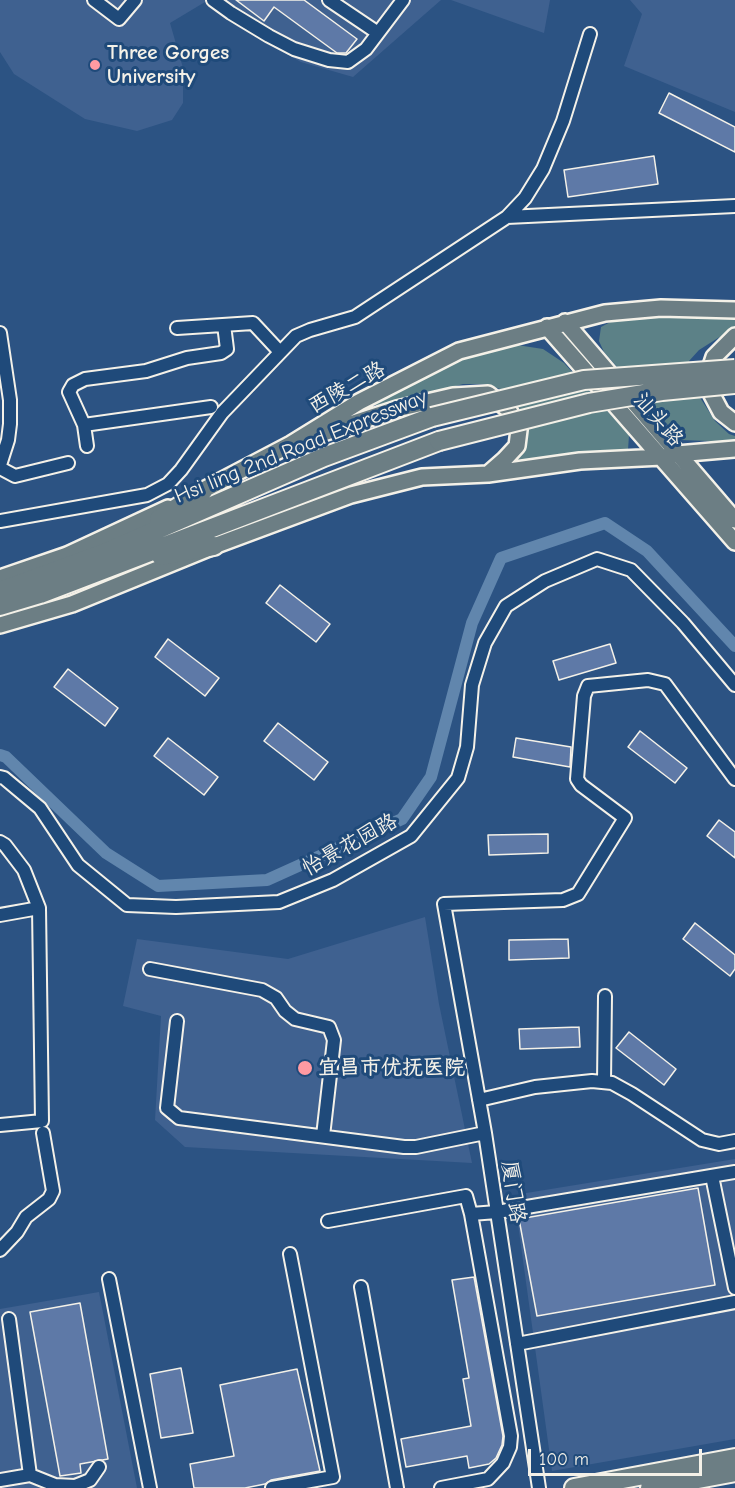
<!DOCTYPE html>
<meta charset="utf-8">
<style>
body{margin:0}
#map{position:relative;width:735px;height:1488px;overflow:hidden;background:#2c5383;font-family:"Comic Neue",sans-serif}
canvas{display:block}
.scale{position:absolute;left:528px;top:1449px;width:174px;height:27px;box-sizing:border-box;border:3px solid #f4f1e8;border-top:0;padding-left:8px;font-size:18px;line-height:21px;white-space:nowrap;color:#f4f1e8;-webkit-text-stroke:4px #1f4a7a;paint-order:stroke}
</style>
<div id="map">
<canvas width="735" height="1488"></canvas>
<div class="scale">100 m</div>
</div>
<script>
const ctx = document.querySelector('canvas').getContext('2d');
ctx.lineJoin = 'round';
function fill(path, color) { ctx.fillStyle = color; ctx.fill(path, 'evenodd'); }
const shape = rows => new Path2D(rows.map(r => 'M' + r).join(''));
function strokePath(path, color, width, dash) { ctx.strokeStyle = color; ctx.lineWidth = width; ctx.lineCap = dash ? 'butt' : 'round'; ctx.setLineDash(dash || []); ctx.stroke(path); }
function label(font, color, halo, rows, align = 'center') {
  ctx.font = font + ' "Comic Neue","LXGW WenKai TC",sans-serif'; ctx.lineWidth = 6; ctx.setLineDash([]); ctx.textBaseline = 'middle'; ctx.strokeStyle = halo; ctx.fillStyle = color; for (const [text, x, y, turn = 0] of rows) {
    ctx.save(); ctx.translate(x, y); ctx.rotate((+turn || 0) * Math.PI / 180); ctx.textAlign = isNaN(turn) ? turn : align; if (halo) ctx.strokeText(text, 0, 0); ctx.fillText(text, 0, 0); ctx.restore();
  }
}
const built = shape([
 [0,0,441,0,353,77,301,62,238,27,205,2,170,23,183,68,183,103,172,120,137,131,85,119,14,74,0,52],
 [451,0,550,0,544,33,521,25],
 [630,0,735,0,735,112,624,66,642,14],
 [425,917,439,1004,472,1163,185,1147,155,1120,161,1016,123,1006,137,939,288,959],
 [735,1159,735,1439,552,1471,514,1195],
 [99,1292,137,1488,0,1488,0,1309]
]);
const green = shape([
 [650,315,735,319,735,330,718,338,699,350,689,361,699,396,715,421,729,434,735,436,735,442,681,440,604,352,599,341,601,327,614,320],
 [517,345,543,349,564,363,629,435,628,450,575,454,515,463,528,438,527,426,519,408,500,389,486,384,463,384,377,408,374,400,460,356]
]);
const canal = shape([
 [0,755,6,757,106,853,158,886,267,880,402,819,431,777,472,623,501,558,605,523,647,551,735,646]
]);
const building = shape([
 [236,0,304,0,357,39,346,53,337,53,274,7,264,21,236,0],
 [669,93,735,127,735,152,659,113,669,93],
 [654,156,658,184,568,197,564,170,654,156],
 [280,585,330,624,316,642,266,603,280,585],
 [168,639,219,678,205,696,155,657,168,639],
 [610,644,616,663,559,680,553,661,610,644],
 [68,669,118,708,105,726,54,687,68,669],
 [278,723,328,762,314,780,264,741,278,723],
 [640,731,687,768,675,783,628,747,640,731],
 [168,738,218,777,204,795,154,756,168,738],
 [516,738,571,747,570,767,513,757,516,738],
 [719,820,735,832,735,858,707,836,719,820],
 [548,834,548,853,489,855,488,835,548,834],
 [695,923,735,955,735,969,730,976,683,939,695,923],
 [568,939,569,958,509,960,509,940,568,939],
 [579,1027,580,1047,520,1049,519,1029,579,1027],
 [629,1032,676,1069,664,1085,616,1048,629,1032],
 [698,1188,715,1285,537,1316,519,1219,698,1188],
 [474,1277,503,1436,502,1445,496,1458,489,1464,469,1468,467,1456,406,1467,401,1439,471,1426,463,1379,469,1378,452,1280,474,1277],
 [80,1303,108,1459,80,1464,81,1473,60,1476,30,1312,80,1303],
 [181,1368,193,1433,161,1438,150,1374,181,1368],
 [297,1369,320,1471,271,1480,265,1484,245,1488,194,1488,190,1464,234,1456,220,1385,297,1369]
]);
const minor = shape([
 [94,0,119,19,135,0],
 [213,0,231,13,269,36,294,49,329,60,348,62,366,49,403,0],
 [329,0,378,33],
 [507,217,525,198,543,169,563,121,590,34],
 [177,328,253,323,280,352],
 [0,333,10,400,10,424,8,440,0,465],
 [84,425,211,407],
 [87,446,84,425,69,392,73,385,85,379,146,371,187,358,221,353,227,349,224,325],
 [0,468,15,476,68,463],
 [0,521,147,495,168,484,181,470,222,413,296,336,310,330,355,317,507,217,735,206],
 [0,777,4,778,40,808,78,865,127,905,176,907,279,902,333,880,411,836,458,778,467,747,472,685,485,643,506,606,545,581,597,559,631,570,683,623,735,685],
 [0,842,5,845,24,870,39,908,42,1121,0,1125],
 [0,915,39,908],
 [150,969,262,990,276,998,285,1011,295,1019,329,1027,334,1040,323,1136],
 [177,1021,167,1108,179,1118,404,1147,416,1147,485,1133],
 [604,1082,605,996],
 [479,1100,535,1087,592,1081,612,1083,632,1094,702,1140,719,1144,735,1141],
 [712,1176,735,1288],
 [328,1221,466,1196,471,1214],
 [0,1250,17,1232,26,1217,49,1199,53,1191,43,1133],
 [109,1279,150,1488],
 [361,1287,397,1488],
 [9,1319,30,1475],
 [517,1344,735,1302],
 [0,1480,30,1475,55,1485,75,1486,90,1480,99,1467],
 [272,1488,333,1477,290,1254],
 [441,1488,488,1479,503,1463,510,1447,511,1436,471,1214,497,1212,735,1172],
 [539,1488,485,1133,444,904,563,900,578,894,625,818,581,785,577,779,584,696,588,686,648,680,665,684,735,779]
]);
const major = shape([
 [565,322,735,520],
 [547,327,735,542],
 [735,336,714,357,708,375,712,395,721,412,735,423],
 [317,435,397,409,453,396,488,394,508,409,519,430,517,446,504,460,488,474],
 [192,496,291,444,359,402,459,351,605,313,661,308,735,310],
 [0,578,67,555,168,508],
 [0,625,72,604,214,546,351,495,422,477,488,474,580,461,662,457,677,454,735,449]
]);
const highway = shape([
 [159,519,203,491],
 [161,556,214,546],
 [0,591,104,553,324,457,432,417],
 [0,606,40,594,439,441],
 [574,1488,735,1458],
 [650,1488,735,1472]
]);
const highwayBridge = shape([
 [432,417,584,380,735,369],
 [439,441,589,403,662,391,735,384]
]);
const markers = [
 [95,65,6,"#ff9aa2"],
 [305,1068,8,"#ff9aa2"]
];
const poiNames = [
 ["Three Gorges",107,53],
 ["University",107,77],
 ["宜昌市优抚医院",318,1068]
];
const streetNames = [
 ["西陵二路",347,388,-29],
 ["汕头路",658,420,49],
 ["Hsi ling 2nd Road Expressway",301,447,-22],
 ["怡景花园路",350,845,-29],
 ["厦门路",513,1192,81]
];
fill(built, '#3f6190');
fill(green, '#5c8187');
strokePath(canal, '#6186ad', 12);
fill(building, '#5e79a7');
strokePath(building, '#f4f1e8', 1.5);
strokePath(minor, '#f4f1e8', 16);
strokePath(major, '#f4f1e8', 20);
strokePath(highway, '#f4f1e8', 22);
strokePath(minor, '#1f4a7a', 12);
strokePath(major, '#6c7e84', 15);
strokePath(highway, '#6c7e84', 18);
strokePath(highwayBridge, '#f4f1e8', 22, []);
strokePath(highwayBridge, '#6c7e84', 18);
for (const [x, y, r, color] of markers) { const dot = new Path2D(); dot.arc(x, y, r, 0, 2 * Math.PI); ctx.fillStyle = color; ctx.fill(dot); strokePath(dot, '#1f4a7a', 2); }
label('bold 21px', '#f4f1e8', '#1f4a7a', poiNames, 'left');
label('21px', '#f4f1e8', '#1f4a7a', streetNames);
</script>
